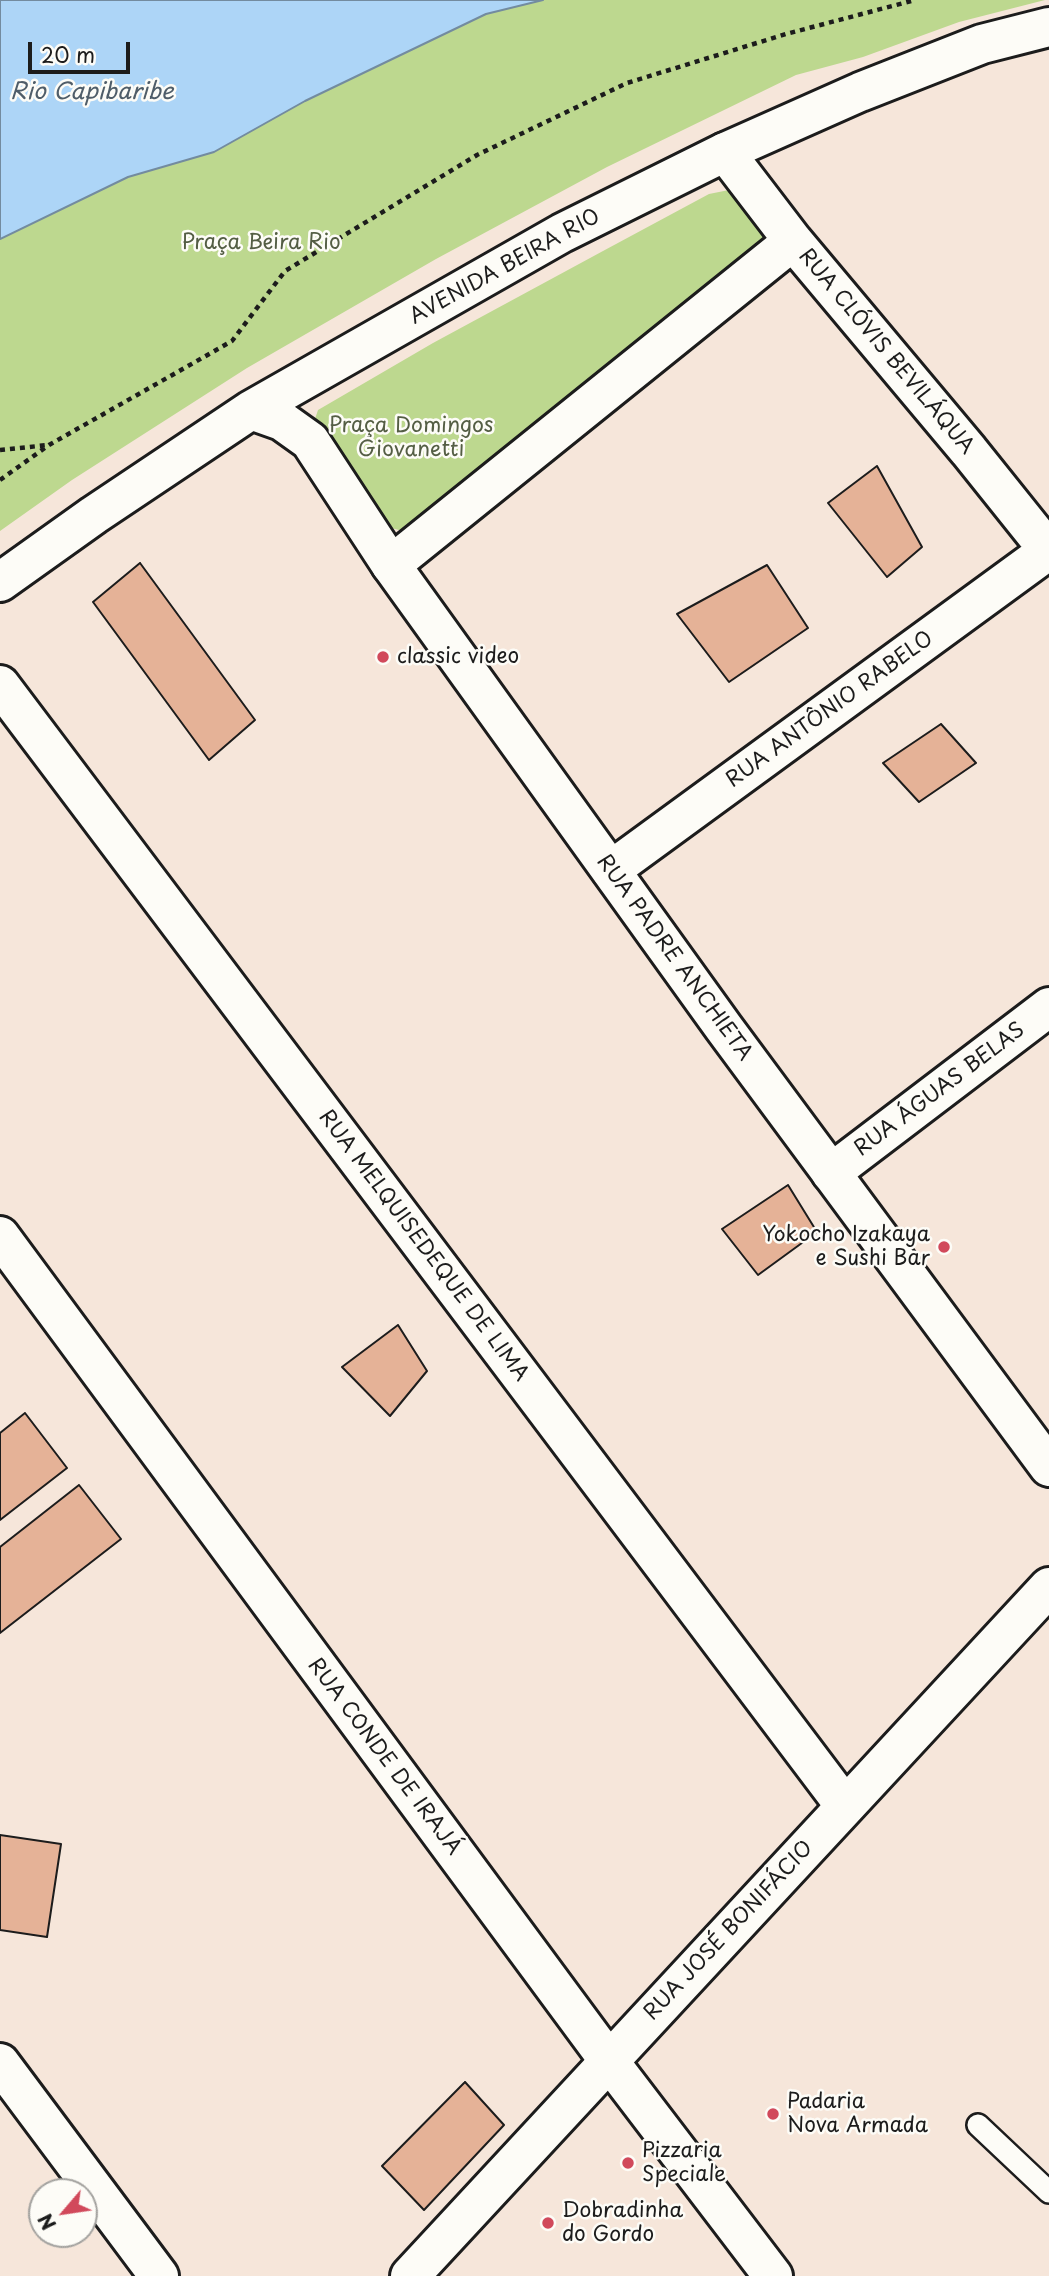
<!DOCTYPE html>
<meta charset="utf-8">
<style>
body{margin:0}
#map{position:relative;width:1049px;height:2276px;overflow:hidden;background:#f6e6da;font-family:"Playpen Sans",sans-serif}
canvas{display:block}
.north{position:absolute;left:28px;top:2178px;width:70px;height:70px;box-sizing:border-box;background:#fdfcf7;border:2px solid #a3a29f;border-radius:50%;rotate:241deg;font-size:19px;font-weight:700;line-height:28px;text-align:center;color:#1c1c1c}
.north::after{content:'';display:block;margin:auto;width:24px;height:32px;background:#d1495b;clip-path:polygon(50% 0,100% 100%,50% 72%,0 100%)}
.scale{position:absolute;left:28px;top:42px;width:102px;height:32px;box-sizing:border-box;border:4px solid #1c1c1c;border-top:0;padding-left:9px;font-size:21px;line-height:24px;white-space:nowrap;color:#1c1c1c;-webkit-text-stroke:5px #fdfcf7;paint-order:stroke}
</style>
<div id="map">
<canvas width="1049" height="2276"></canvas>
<div class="north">N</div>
<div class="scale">20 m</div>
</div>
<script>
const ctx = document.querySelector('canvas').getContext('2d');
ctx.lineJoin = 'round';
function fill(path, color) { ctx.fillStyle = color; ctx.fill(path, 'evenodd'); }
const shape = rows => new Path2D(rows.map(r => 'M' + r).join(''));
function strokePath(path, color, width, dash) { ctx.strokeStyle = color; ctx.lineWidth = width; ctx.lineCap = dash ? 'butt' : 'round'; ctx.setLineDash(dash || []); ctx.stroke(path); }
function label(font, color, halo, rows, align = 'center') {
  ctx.font = font + ' "Playpen Sans",sans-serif'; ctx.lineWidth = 5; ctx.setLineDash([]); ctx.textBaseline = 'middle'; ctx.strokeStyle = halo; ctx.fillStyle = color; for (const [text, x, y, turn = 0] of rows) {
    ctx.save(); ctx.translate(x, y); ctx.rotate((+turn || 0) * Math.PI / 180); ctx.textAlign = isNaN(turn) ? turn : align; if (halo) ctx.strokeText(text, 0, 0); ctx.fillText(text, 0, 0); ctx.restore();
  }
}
const green = shape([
 [543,0,1045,0,959,22,863,57,796,75,607,167,436,259,247,368,72,480,0,531,0,239,128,177,214,152,305,101,486,14],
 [729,190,734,192,767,238,403,531,387,527,314,422,318,410,433,343,603,251,709,194]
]);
const water = shape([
 [0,0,543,0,486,14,305,101,214,152,128,177,0,239,0,0]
]);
const building = shape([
 [877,466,922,547,887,577,828,503,877,466],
 [140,563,255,720,209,760,93,602,140,563],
 [767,565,808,628,729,682,677,614,767,565],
 [941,724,976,763,919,802,883,763,941,724],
 [788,1185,817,1232,758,1275,722,1229,788,1185],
 [398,1325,427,1371,390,1416,342,1367,398,1325],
 [25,1413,67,1468,0,1520,0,1433,25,1413],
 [79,1485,121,1539,0,1633,0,1547,79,1485],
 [0,1835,61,1844,47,1937,0,1930,0,1835],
 [465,2082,504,2125,424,2210,382,2166,465,2082]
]);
const path = shape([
 [0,450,48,445],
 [0,480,49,445,232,341,285,271,477,155,627,83,786,34,915,0]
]);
const lane = shape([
 [978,2125,1049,2192]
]);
const street = shape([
 [725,152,793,241,969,451,1049,551],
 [391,565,793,241],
 [0,685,845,1806],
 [611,870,1049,550],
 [831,1173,1049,1007],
 [0,2063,159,2276]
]);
const secondary = shape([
 [251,410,282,421,310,441,391,565,724,1028,1049,1467],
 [0,582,94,515,251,410,562,233,725,152,860,92,982,44,1049,27],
 [0,1236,609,2061,773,2276]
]);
const primary = shape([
 [410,2276,1049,1587]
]);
const markers = [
 [383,657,7,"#d1495b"],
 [944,1247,7,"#d1495b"],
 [773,2114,7,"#d1495b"],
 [628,2163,7,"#d1495b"],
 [548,2223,7,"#d1495b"]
];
const parkNames = [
 ["Praça Beira Rio",261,243],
 ["Praça Domingos",411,426],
 ["Giovanetti",411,450]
];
const streetNames = [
 ["AVENIDA BEIRA RIO",505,267,-29],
 ["RUA CLÓVIS BEVILÁQUA",886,352,50],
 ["RUA ANTÔNIO RABELO",830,710,-36],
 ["RUA PADRE ANCHIETA",674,958,54],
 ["RUA ÁGUAS BELAS",940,1090,-37],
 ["RUA MELQUISEDEQUE DE LIMA",423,1246,53],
 ["RUA CONDE DE IRAJÁ",384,1757,53],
 ["RUA JOSÉ BONIFÁCIO",729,1931,-47]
];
const poiNames = [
 ["classic video",397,657],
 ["Yokocho Izakaya",930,1235,"right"],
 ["e Sushi Bar",930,1259,"right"],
 ["Padaria",787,2102],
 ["Nova Armada",787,2126],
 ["Pizzaria",642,2151],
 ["Speciale",642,2175],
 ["Dobradinha",562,2211],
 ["do Gordo",562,2235]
];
const waterNames = [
 ["Rio Capibaribe",92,93]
];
fill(green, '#bdd88f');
fill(water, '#add5f7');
strokePath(water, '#738b9f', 2);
fill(building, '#e5b297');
strokePath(building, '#1c1c1c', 2);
strokePath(lane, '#1c1c1c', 26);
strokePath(street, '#1c1c1c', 44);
strokePath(secondary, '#1c1c1c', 44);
strokePath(primary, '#1c1c1c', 44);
strokePath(path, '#1c1c1c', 4.5, [5, 5]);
strokePath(lane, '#fdfcf7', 21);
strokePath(street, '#fdfcf7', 38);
strokePath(secondary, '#fdfcf7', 38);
strokePath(primary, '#fdfcf7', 38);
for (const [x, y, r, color] of markers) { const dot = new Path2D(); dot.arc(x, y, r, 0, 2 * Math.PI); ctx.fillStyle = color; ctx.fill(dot); strokePath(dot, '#fdfcf7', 2.5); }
label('21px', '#545e44', '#fdfcf7', parkNames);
label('21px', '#1c1c1c', '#fdfcf7', streetNames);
label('21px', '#1c1c1c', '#fdfcf7', poiNames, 'left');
label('italic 23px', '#4f5d69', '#fdfcf7', waterNames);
</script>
